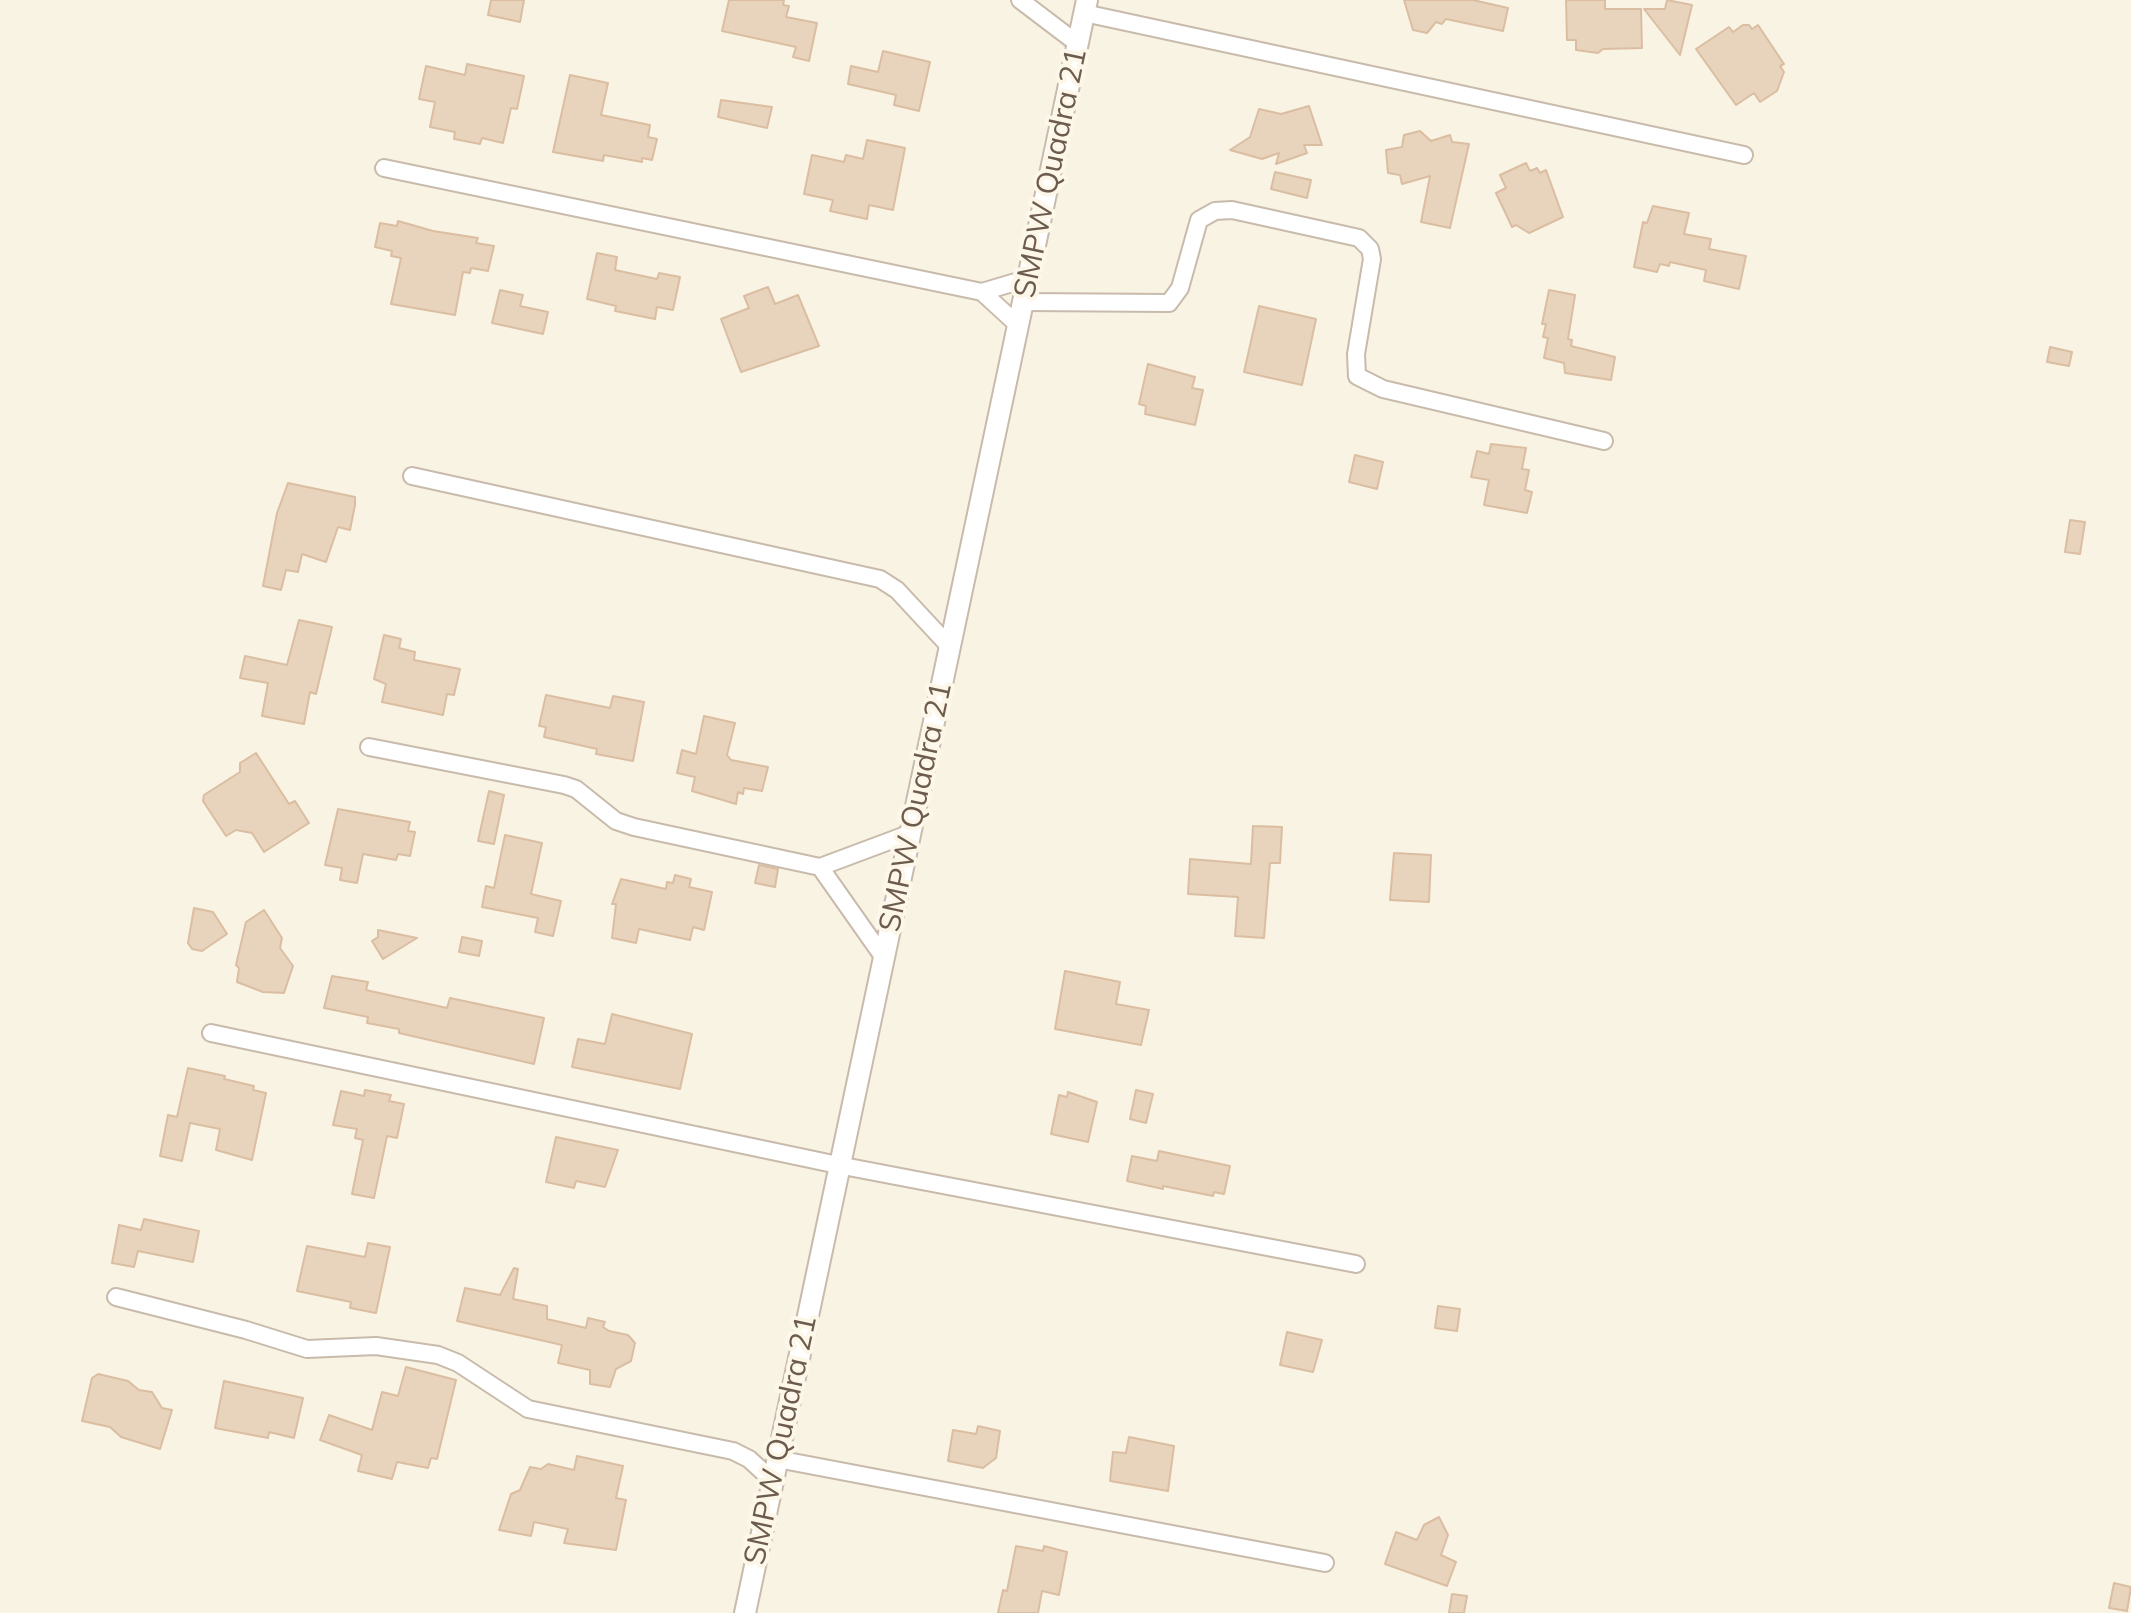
<!DOCTYPE html>
<style>
body{margin:0}
canvas{display:block;background:#f9f3e3}
</style>
<canvas width="2131" height="1613"></canvas>
<script>
const ctx = document.querySelector('canvas').getContext('2d');
ctx.lineJoin = 'round';
function fill(path, color) { ctx.fillStyle = color; ctx.fill(path, 'evenodd'); }
const shape = rows => new Path2D(rows.map(r => 'M' + r).join(''));
function strokePath(path, color, width, dash) { ctx.strokeStyle = color; ctx.lineWidth = width; ctx.lineCap = dash ? 'butt' : 'round'; ctx.setLineDash(dash || []); ctx.stroke(path); }
function label(font, color, halo, rows, align = 'center') {
  ctx.font = font + ' Mulish,sans-serif'; ctx.lineWidth = 8; ctx.setLineDash([]); ctx.textBaseline = 'middle'; ctx.strokeStyle = halo; ctx.fillStyle = color; for (const [text, x, y, turn = 0] of rows) {
    ctx.save(); ctx.translate(x, y); ctx.rotate((+turn || 0) * Math.PI / 180); ctx.textAlign = isNaN(turn) ? turn : align; if (halo) ctx.strokeText(text, 0, 0); ctx.fillText(text, 0, 0); ctx.restore();
  }
}
const building = shape([
 [491,0,524,0,520,22,488,15,491,0],
 [729,0,784,0,783,5,789,6,786,17,817,23,809,61,793,57,796,47,722,31,729,0],
 [1404,0,1473,0,1508,8,1503,31,1446,19,1442,24,1436,22,1427,33,1413,30,1404,0],
 [1566,0,1605,0,1605,9,1641,9,1642,48,1603,49,1598,53,1576,50,1576,40,1567,40,1566,0],
 [1667,0,1692,5,1680,55,1644,9,1665,9,1667,0],
 [1743,25,1749,25,1752,29,1758,25,1784,64,1780,66,1784,72,1777,91,1760,102,1754,93,1736,105,1696,49,1729,27,1733,32,1743,25],
 [883,51,930,62,919,111,894,105,896,95,848,84,851,66,878,72,883,51],
 [467,64,524,76,517,109,511,108,503,143,482,138,480,144,454,139,455,132,430,127,435,102,419,99,426,66,465,75,467,64],
 [570,75,608,83,601,115,650,125,648,137,657,139,652,160,642,158,642,162,604,155,603,161,553,152,570,75],
 [721,100,772,107,767,128,718,117,721,100],
 [1309,106,1322,145,1304,145,1307,153,1276,164,1279,153,1262,159,1230,150,1250,137,1259,109,1281,114,1309,106],
 [1420,131,1431,141,1450,135,1452,142,1469,144,1450,228,1421,222,1430,176,1402,184,1400,175,1388,173,1386,150,1402,147,1404,135,1420,131],
 [867,140,905,148,893,210,869,205,867,219,830,211,833,200,804,194,812,155,844,162,846,155,863,159,867,140],
 [1526,163,1530,171,1537,168,1540,173,1546,170,1563,217,1529,233,1516,225,1512,227,1496,193,1506,188,1500,175,1526,163],
 [1275,172,1311,180,1307,198,1271,189,1275,172],
 [1653,206,1689,213,1684,234,1711,239,1709,249,1746,256,1739,289,1704,281,1706,270,1670,262,1669,266,1660,264,1657,272,1634,267,1643,222,1647,223,1653,206],
 [398,221,433,231,478,238,476,243,494,246,488,271,471,268,470,273,463,272,455,315,391,304,401,258,391,256,392,251,375,247,380,223,397,226,398,221],
 [597,253,617,257,615,270,657,279,659,273,680,277,673,310,657,307,655,319,615,311,616,306,587,299,597,253],
 [768,287,775,304,798,295,819,346,741,372,721,319,749,308,744,296,768,287],
 [500,290,523,295,520,306,548,312,543,334,492,323,500,290],
 [1549,290,1575,295,1568,339,1572,340,1571,346,1615,357,1611,380,1565,373,1564,363,1544,358,1548,338,1543,337,1546,324,1542,324,1549,290],
 [1259,306,1316,319,1302,385,1244,372,1259,306],
 [2050,347,2072,352,2069,366,2047,362,2050,347],
 [1148,364,1195,377,1192,388,1203,390,1195,425,1145,414,1146,406,1139,404,1148,364],
 [1491,444,1526,448,1522,469,1529,470,1525,490,1532,492,1527,513,1484,505,1489,480,1471,477,1477,451,1489,454,1491,444],
 [1355,455,1383,462,1377,489,1349,482,1355,455],
 [288,483,355,497,355,505,350,530,338,527,326,562,302,554,298,572,286,570,281,590,263,586,277,513,288,483],
 [2070,520,2085,522,2080,554,2065,552,2070,520],
 [299,620,332,627,316,694,310,692,304,724,262,716,268,683,240,678,245,656,287,665,299,620],
 [384,635,401,639,399,648,415,652,414,660,460,669,454,695,447,694,443,715,382,702,386,684,374,679,384,635],
 [546,695,610,708,613,696,644,702,633,761,596,754,597,749,544,737,546,727,539,726,546,695],
 [704,716,735,723,727,755,731,760,768,767,762,791,744,788,743,794,738,792,736,804,692,791,695,777,677,773,682,750,696,754,704,716],
 [256,753,289,804,295,801,309,823,264,852,252,833,236,830,226,836,203,801,204,795,240,772,240,763,256,753],
 [489,791,504,795,494,844,478,841,489,791],
 [338,809,410,822,408,831,415,832,410,856,398,854,396,860,363,854,357,883,340,880,342,868,325,865,338,809],
 [1253,826,1282,827,1280,863,1270,863,1264,938,1235,936,1238,897,1188,894,1190,859,1251,864,1253,826],
 [505,835,542,843,531,894,561,901,553,936,535,932,538,918,482,907,486,886,494,888,505,835],
 [1394,853,1431,855,1429,902,1390,900,1394,853],
 [759,865,778,869,775,887,755,883,759,865],
 [675,875,691,879,689,887,712,892,704,930,693,927,690,940,639,929,636,943,612,938,616,904,612,904,621,879,666,889,667,882,673,883,675,875],
 [194,908,213,912,227,934,202,951,192,949,188,943,194,908],
 [264,910,282,938,280,948,293,966,284,993,263,992,237,982,239,968,236,965,246,922,264,910],
 [378,930,417,938,383,959,372,941,378,937,378,930],
 [462,937,482,941,479,956,459,952,462,937],
 [1065,971,1120,982,1116,1004,1149,1010,1141,1045,1055,1029,1065,971],
 [332,976,368,982,366,990,447,1008,450,998,544,1018,534,1064,399,1033,399,1029,367,1023,368,1017,324,1008,332,976],
 [612,1014,692,1034,680,1089,572,1067,578,1039,605,1044,612,1014],
 [188,1068,225,1076,224,1079,254,1086,253,1090,266,1093,252,1160,216,1150,220,1129,190,1123,182,1161,160,1156,168,1115,177,1117,188,1068],
 [365,1090,391,1095,389,1101,404,1104,397,1138,387,1136,374,1198,352,1194,363,1140,355,1138,357,1129,333,1125,341,1091,364,1096,365,1090],
 [1136,1090,1153,1094,1146,1123,1130,1119,1136,1090],
 [1068,1092,1097,1102,1088,1142,1051,1134,1059,1095,1067,1097,1068,1092],
 [556,1137,618,1150,605,1187,576,1181,574,1188,546,1182,556,1137],
 [1159,1151,1230,1166,1224,1194,1214,1192,1213,1196,1163,1186,1163,1189,1127,1181,1132,1156,1157,1161,1159,1151],
 [144,1219,199,1231,193,1262,138,1251,134,1267,112,1263,119,1225,141,1230,144,1219],
 [368,1243,390,1247,376,1313,350,1308,351,1302,297,1291,307,1246,365,1257,368,1243],
 [514,1268,518,1269,513,1299,547,1306,547,1319,586,1328,588,1318,605,1322,603,1327,609,1331,628,1335,635,1343,631,1361,616,1369,610,1387,590,1384,590,1370,558,1363,562,1345,457,1321,465,1288,500,1295,514,1268],
 [1438,1306,1460,1309,1457,1331,1435,1328,1438,1306],
 [1287,1332,1322,1340,1313,1372,1280,1365,1287,1332],
 [406,1367,456,1380,437,1459,431,1458,428,1468,397,1462,392,1479,358,1471,362,1455,320,1440,329,1415,372,1430,382,1392,398,1396,406,1367],
 [98,1374,128,1381,139,1390,152,1392,162,1408,172,1410,160,1449,121,1437,110,1427,82,1421,92,1378,98,1374],
 [224,1381,303,1398,294,1438,269,1432,268,1438,215,1428,224,1381],
 [978,1426,1000,1431,996,1458,983,1468,948,1461,953,1430,976,1434,978,1426],
 [1129,1437,1174,1446,1168,1491,1110,1481,1113,1452,1126,1453,1129,1437],
 [577,1456,623,1466,616,1498,626,1500,616,1550,564,1543,568,1529,534,1522,531,1536,499,1530,511,1494,520,1490,530,1467,541,1469,548,1464,574,1470,577,1456],
 [1439,1517,1448,1535,1441,1555,1456,1562,1447,1586,1385,1564,1396,1532,1417,1540,1424,1525,1439,1517],
 [1016,1546,1043,1551,1044,1546,1067,1552,1059,1595,1042,1591,1038,1613,998,1613,1003,1590,1007,1591,1016,1546],
 [2114,1583,2131,1587,2127,1611,2109,1608,2114,1583],
 [1452,1594,1467,1596,1464,1613,1449,1613,1452,1594]
]);
const minor = shape([
 [1020,0,1078,44],
 [1084,13,1744,155],
 [384,168,982,292,1029,278],
 [982,292,1019,326],
 [1024,302,1169,303,1180,288,1199,220,1215,211,1232,210,1359,238,1370,249,1372,259,1356,354,1357,376,1383,389,1604,441],
 [412,476,880,579,897,590,950,647],
 [369,747,564,785,576,789,616,821,634,827,820,867,911,833],
 [820,867,884,958],
 [211,1033,838,1165,1356,1264],
 [116,1297,246,1330,307,1349,376,1346,438,1355,458,1363,528,1409,733,1451,749,1459,772,1480],
 [777,1459,1325,1563]
]);
const tertiary = shape([
 [745,1613,1087,0]
]);
const streetNames = [
 ["SMPW Quadra 21",1051,173,-78],
 ["SMPW Quadra 21",916,807,-78],
 ["SMPW Quadra 21",781,1440,-78]
];
fill(building, '#e8d3bd');
strokePath(building, '#dbbea1', 2);
strokePath(minor, '#c8bbac', 20);
strokePath(tertiary, '#c8bbac', 24);
strokePath(minor, '#fff', 16);
strokePath(tertiary, '#fff', 20);
label('30px', '#6d5c4d', '#fcf7e9', streetNames);
</script>
